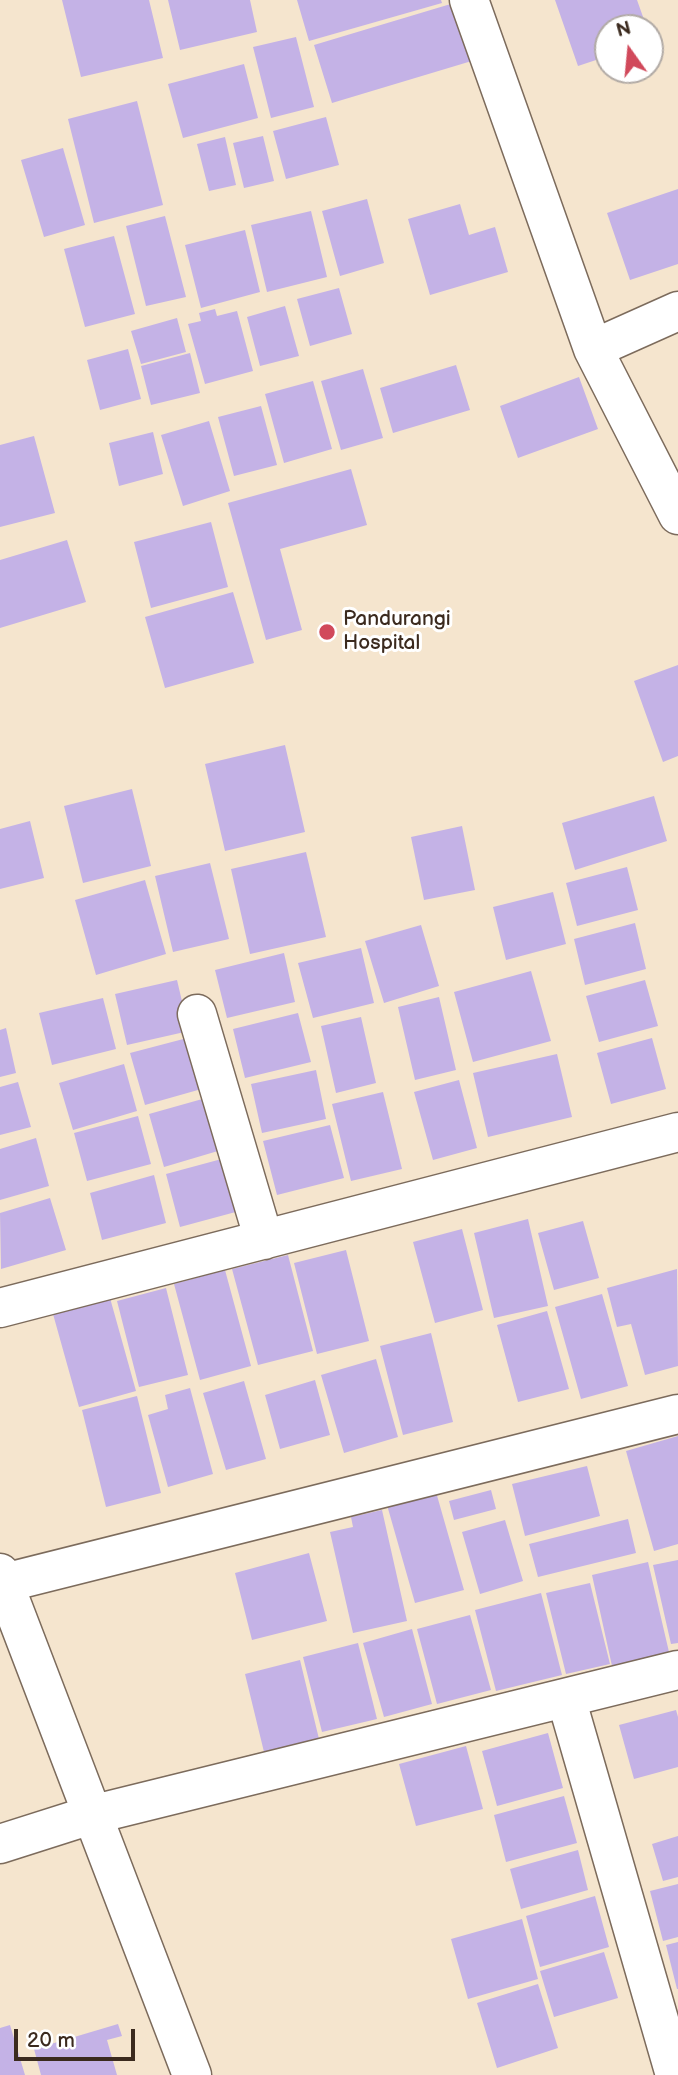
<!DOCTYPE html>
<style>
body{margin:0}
#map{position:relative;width:678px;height:2075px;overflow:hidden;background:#f5e5ce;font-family:"Balsamiq Sans",sans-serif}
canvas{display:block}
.north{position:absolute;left:594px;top:14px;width:70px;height:70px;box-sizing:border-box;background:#fff;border:2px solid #b1aaa5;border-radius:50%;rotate:345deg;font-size:19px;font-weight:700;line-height:28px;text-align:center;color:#3b2a1e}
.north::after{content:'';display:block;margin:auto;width:24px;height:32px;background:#d1495b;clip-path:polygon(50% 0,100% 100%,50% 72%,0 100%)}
.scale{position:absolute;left:14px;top:2029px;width:121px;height:32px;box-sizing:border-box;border:4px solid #3b2a1e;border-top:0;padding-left:9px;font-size:21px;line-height:24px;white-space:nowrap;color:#3b2a1e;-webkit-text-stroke:5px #fff;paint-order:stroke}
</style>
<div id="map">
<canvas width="678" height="2075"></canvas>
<div class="north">N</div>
<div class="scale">20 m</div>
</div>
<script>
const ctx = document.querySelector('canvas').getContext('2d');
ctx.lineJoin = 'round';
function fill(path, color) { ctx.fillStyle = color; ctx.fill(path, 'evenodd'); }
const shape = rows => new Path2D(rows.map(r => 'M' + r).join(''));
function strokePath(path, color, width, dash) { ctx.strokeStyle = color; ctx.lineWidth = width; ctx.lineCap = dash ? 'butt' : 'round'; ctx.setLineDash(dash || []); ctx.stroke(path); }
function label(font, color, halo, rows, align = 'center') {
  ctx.font = font + ' "Balsamiq Sans",sans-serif'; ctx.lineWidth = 6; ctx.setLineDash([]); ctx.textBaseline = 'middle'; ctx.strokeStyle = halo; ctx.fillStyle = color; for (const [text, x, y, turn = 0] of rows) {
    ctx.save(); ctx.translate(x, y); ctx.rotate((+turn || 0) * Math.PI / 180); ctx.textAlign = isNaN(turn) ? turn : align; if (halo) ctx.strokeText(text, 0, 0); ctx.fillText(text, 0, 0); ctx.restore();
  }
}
const building = shape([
 [62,0,149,0,163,58,81,77],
 [168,0,250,0,257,32,180,50],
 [297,0,441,0,442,3,309,41],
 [464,0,485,57,332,103,314,45],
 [555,0,637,0,647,28,608,28,608,56,578,66],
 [296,37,314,107,271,118,253,47],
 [244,64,258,118,183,138,168,84],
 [137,101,163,205,94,223,68,119],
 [326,117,339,165,286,179,273,131],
 [263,136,274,181,244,188,233,143],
 [225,137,236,185,209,191,197,144],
 [63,148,85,225,44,237,21,160],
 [678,189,678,264,630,280,607,213],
 [367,199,384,263,340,276,322,211],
 [460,204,469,235,495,227,508,272,430,295,408,219],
 [311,211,327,277,267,292,251,225],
 [165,216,186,297,146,306,126,226],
 [245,230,260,292,201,308,185,245],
 [114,236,135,314,85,327,64,249],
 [339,288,352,334,310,346,297,299],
 [285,306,299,356,260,366,247,317],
 [215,309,217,316,237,311,253,371,205,384,188,324,201,321,199,313],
 [177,318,186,352,141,364,131,331],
 [128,349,141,399,100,410,87,360],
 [190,353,200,393,151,405,141,366],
 [456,365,470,410,393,433,380,388],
 [363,369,383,438,341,450,321,381],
 [579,377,598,429,518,458,500,406],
 [313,381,332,449,284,463,265,394],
 [261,406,277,465,234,476,218,417],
 [209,421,230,491,183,506,161,435],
 [153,432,163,474,119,486,109,443],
 [34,436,55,513,0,527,0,445],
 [351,469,367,525,280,549,302,630,266,640,228,503],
 [211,522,228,587,151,608,134,542],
 [67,540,86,602,0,628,0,560],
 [233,592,254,663,165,688,145,617],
 [678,665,678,756,663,762,634,681],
 [285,745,305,832,225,851,205,764],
 [132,789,151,866,83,883,64,806],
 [654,796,667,841,575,870,562,823],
 [30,821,44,878,0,889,0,829],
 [462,826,475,890,424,900,411,837],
 [306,852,326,937,250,954,231,869],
 [210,863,229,939,173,952,155,876],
 [627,867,638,910,577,926,566,883],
 [145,880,166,954,96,975,75,900],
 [553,892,566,944,506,960,493,907],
 [635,923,646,969,585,985,574,939],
 [421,925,439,986,384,1003,365,941],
 [361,948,374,1003,313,1018,298,963],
 [284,953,295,1002,227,1018,215,970],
 [531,971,551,1041,473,1062,454,992],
 [177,980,189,1031,127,1045,115,994],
 [645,980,658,1026,599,1042,586,996],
 [439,997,456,1070,415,1080,398,1007],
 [103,998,116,1049,52,1065,39,1013],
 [298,1013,311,1062,245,1078,233,1029],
 [361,1017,376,1083,336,1093,321,1026],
 [6,1028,16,1073,0,1077,0,1030],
 [191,1037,205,1088,145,1105,130,1053],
 [652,1038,666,1089,611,1104,597,1053],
 [557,1054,572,1117,488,1137,473,1073],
 [124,1064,137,1111,73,1130,59,1083],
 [316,1070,326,1119,262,1133,251,1084],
 [459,1080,477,1148,433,1160,414,1092],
 [18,1082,31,1127,0,1135,0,1087],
 [383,1092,402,1169,351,1181,332,1104],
 [213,1096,228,1148,164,1167,149,1114],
 [138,1116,151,1164,87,1181,74,1133],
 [330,1125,344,1178,277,1195,263,1141],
 [36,1138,49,1186,0,1200,0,1149],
 [229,1157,243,1210,180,1227,166,1174],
 [154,1175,166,1223,102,1240,90,1193],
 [50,1198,66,1250,1,1269,0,1213],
 [528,1219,548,1306,494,1318,474,1233],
 [583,1221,599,1278,554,1290,538,1233],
 [462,1229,483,1310,435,1323,413,1242],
 [346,1250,369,1341,317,1354,294,1263],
 [288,1255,313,1351,258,1365,232,1269],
 [677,1269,678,1366,645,1375,631,1324,617,1327,607,1288],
 [225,1270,251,1366,200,1380,174,1284],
 [166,1288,188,1375,139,1387,117,1301],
 [602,1294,628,1386,581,1399,555,1307],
 [110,1298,136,1391,79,1407,53,1314],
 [547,1311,569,1389,518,1402,497,1325],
 [431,1333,453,1422,403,1435,380,1346],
 [376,1359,398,1437,344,1453,321,1375],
 [315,1380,330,1435,280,1449,265,1395],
 [244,1381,266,1459,226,1470,203,1393],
 [190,1388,213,1474,168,1487,148,1415,168,1409,165,1395],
 [137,1396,161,1493,106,1507,82,1410],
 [678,1436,678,1544,654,1551,626,1451],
 [587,1466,600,1516,525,1536,512,1484],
 [491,1490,496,1509,454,1520,449,1501],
 [436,1492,464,1590,415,1603,387,1505],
 [382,1510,407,1621,353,1633,330,1532,353,1527,351,1517],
 [628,1519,636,1553,538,1577,529,1544],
 [505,1520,523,1581,480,1594,462,1532],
 [309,1553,327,1621,252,1640,235,1573],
 [678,1560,678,1643,671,1644,653,1565],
 [648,1562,669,1652,612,1666,592,1575],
 [590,1583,610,1664,566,1674,546,1593],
 [541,1593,562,1675,496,1691,475,1610],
 [470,1615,491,1690,437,1704,417,1629],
 [412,1629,432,1704,384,1717,363,1643],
 [358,1643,377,1719,322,1732,303,1657],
 [300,1660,319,1739,264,1752,245,1674],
 [676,1710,678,1717,678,1767,634,1779,619,1725],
 [548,1733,563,1788,497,1806,482,1751],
 [466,1746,483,1809,416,1826,399,1764],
 [564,1796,577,1843,506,1862,494,1815],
 [678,1836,678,1877,663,1881,652,1844],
 [578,1850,588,1890,521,1909,510,1869],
 [678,1884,678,1937,663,1941,650,1891],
 [595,1896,609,1947,540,1967,526,1916],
 [522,1919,538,1979,468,1999,451,1939],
 [678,1942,678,1989,677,1989,666,1945],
 [604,1952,618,1998,554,2017,540,1971],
 [538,1984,558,2048,497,2068,477,2003],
 [118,2024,122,2036,107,2040,117,2075,41,2075,34,2049],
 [10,2025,25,2075,0,2075,0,2028]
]);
const minor = shape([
 [469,0,593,349,678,515],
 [593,349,678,311],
 [197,1014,264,1240],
 [0,1308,678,1132],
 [0,1573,192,2075],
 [4,1583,678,1414],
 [566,1698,675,2075],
 [0,1844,91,1815,678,1670]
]);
const markers = [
 [327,632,9,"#d1495b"]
];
const poiNames = [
 ["Pandurangi",343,620],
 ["Hospital",343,644]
];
fill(building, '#c4b2e6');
strokePath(minor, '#7c6b5c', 41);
strokePath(minor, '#fff', 38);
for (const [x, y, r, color] of markers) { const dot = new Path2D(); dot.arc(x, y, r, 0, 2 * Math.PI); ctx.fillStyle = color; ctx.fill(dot); strokePath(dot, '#fff', 2.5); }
label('21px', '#3b2a1e', '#fff', poiNames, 'left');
</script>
